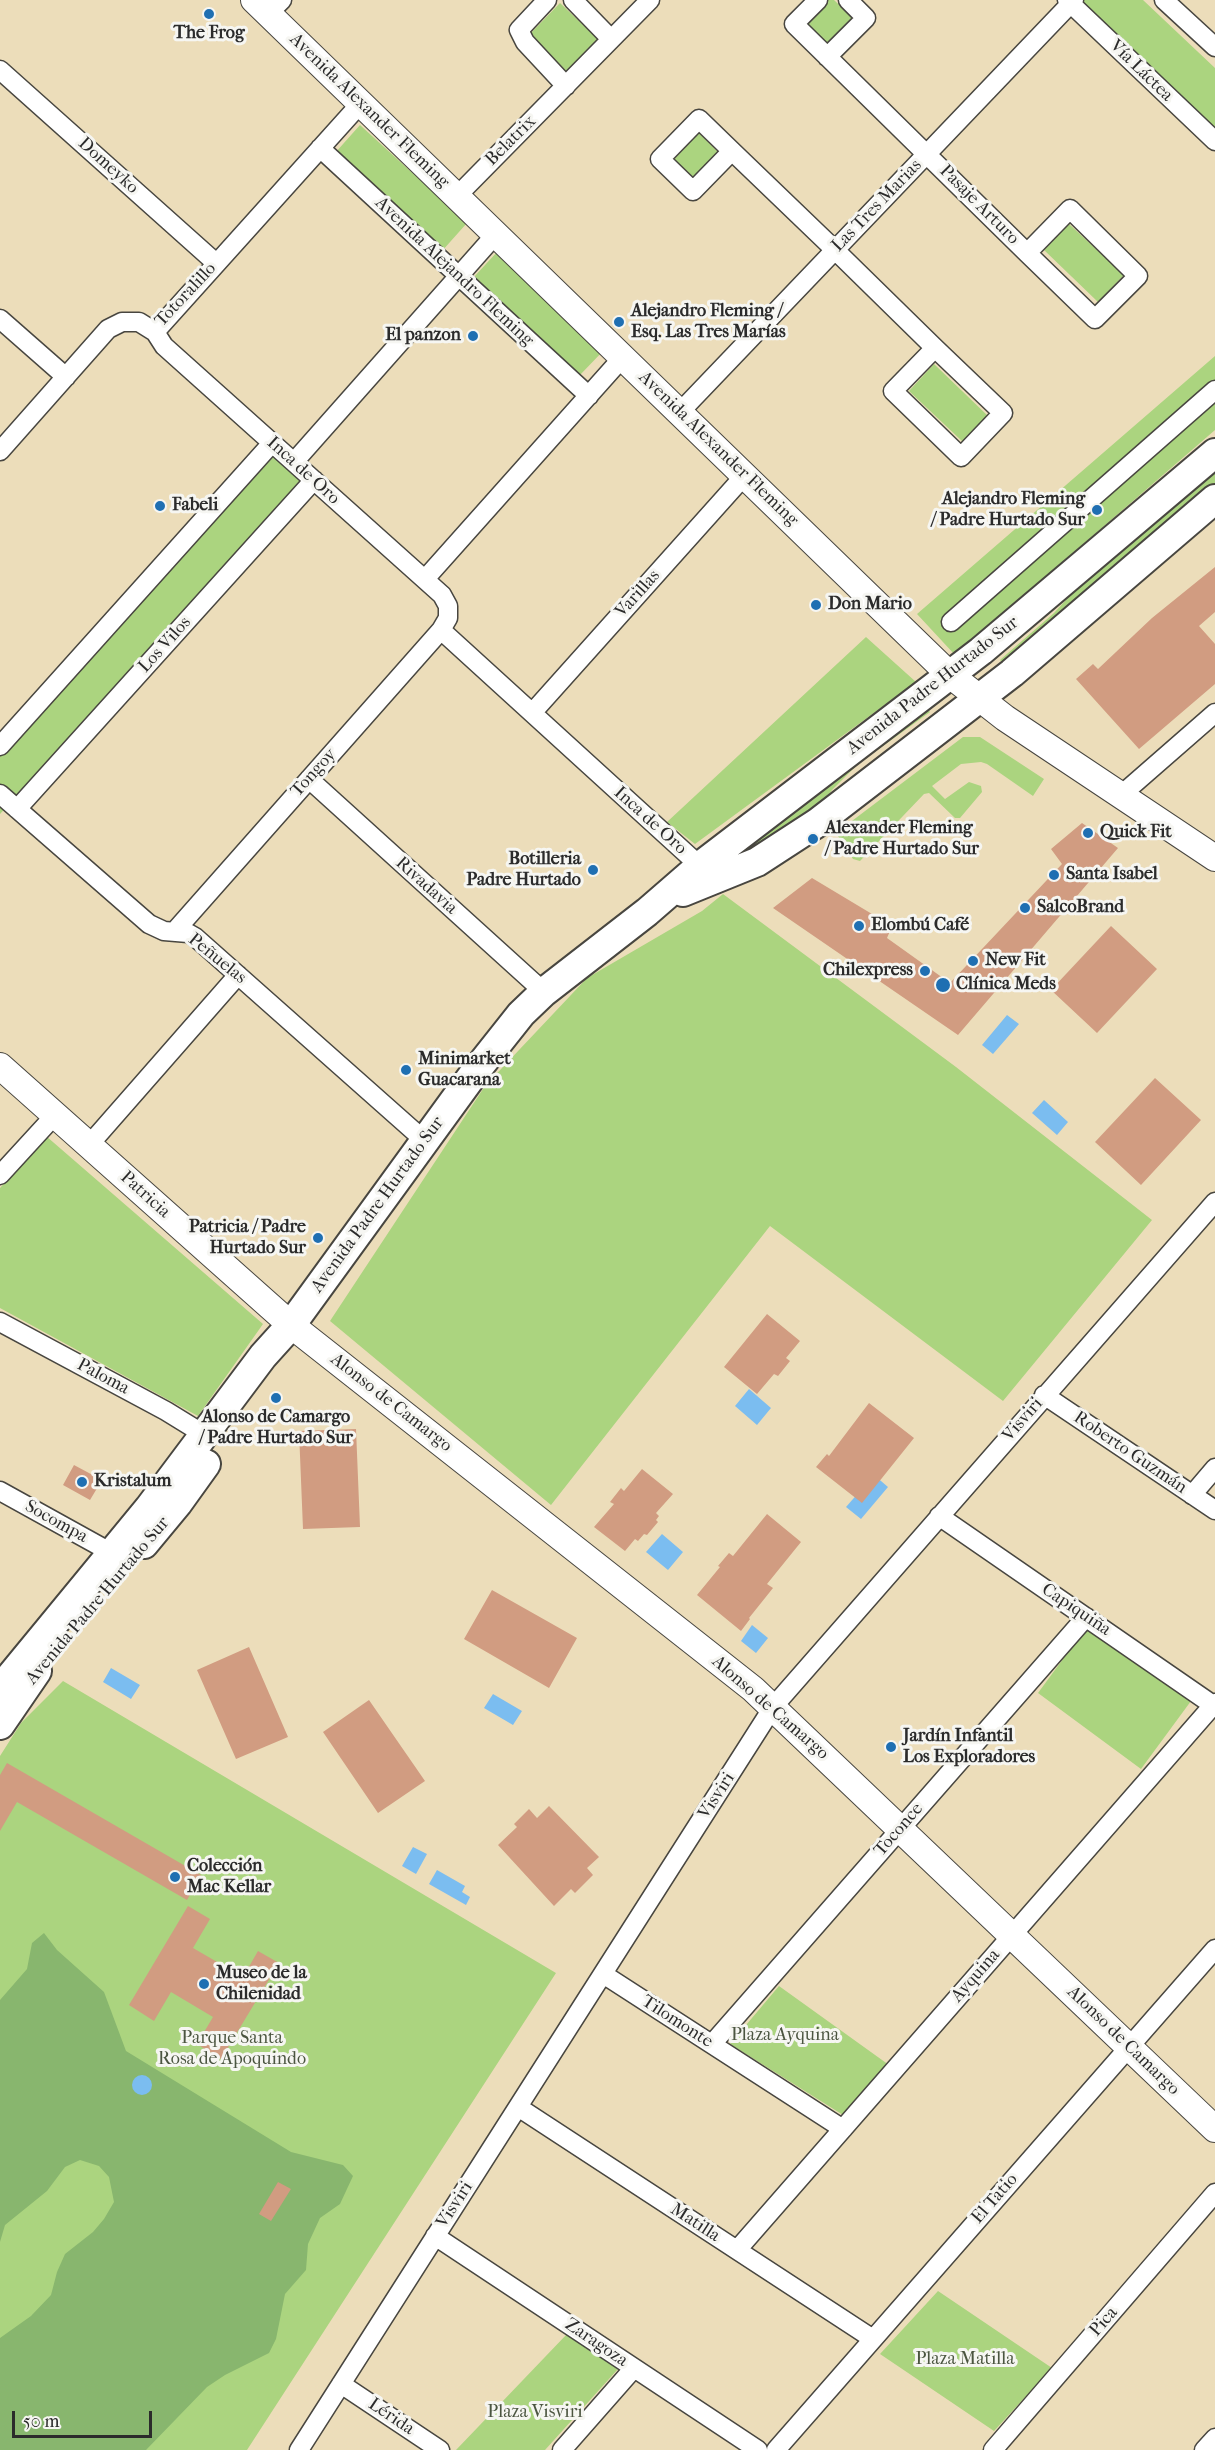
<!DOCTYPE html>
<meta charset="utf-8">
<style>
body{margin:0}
#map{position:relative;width:1215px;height:2450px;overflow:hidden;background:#ecddba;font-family:"IM FELL French Canon",serif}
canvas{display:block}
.scale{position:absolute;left:12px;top:2411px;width:140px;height:27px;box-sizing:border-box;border:3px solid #2b2b2b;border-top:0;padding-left:8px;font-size:18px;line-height:21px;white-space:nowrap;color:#2b2b2b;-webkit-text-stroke:4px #f6f6f2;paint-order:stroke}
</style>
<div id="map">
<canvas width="1215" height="2450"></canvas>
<div class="scale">50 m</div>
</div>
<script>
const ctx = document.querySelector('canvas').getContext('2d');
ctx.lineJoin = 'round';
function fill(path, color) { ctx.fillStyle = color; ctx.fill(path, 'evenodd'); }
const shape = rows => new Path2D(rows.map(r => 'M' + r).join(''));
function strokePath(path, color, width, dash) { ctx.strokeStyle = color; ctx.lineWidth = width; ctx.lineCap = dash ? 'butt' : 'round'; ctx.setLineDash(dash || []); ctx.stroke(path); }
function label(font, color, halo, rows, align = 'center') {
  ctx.font = font + ' "IM FELL French Canon",serif'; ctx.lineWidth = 6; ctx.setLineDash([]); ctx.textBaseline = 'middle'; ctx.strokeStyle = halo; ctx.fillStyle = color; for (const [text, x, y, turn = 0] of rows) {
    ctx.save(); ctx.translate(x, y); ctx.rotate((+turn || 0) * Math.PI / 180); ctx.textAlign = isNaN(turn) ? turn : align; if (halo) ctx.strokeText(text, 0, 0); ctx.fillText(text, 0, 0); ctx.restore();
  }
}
const green = shape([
 [828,0,834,0,853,18,826,45,805,24],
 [1073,0,1143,0,1215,68,1215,135],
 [560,3,600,41,567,75,527,37],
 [360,125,467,223,442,251,335,153],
 [699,133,720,154,694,181,673,160],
 [1069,224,1124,275,1098,302,1044,250],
 [498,251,605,349,579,376,473,278],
 [1215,356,1215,430,955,655,917,614],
 [934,364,988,416,963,442,909,391],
 [274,456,306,481,0,814,0,755],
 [1215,462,1215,485,1004,664,1000,660,1054,613,1093,570],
 [866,637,916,682,695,844,667,822],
 [926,708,930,712,858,764,832,790,820,806,761,849,719,865],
 [963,737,980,737,1044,779,1033,796,987,764,981,762,961,764,932,786,945,799,969,782,981,786,982,792,960,818,955,818,929,793,924,794,860,861,853,859,836,833],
 [723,894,956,1067,1152,1220,1003,1401,770,1226,551,1505,330,1321,485,1086,587,978,702,911],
 [46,1136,263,1324,198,1416,0,1308,0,1188],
 [1088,1625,1191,1701,1141,1769,1038,1693],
 [63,1681,556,1973,247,2450,0,2450,0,1756,21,1723],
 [779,1986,889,2065,843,2115,730,2044],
 [938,2291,1052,2368,994,2431,880,2354],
 [567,2334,618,2369,545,2450,456,2450]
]);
const forest = shape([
 [44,1933,57,1950,104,1992,126,2051,291,2152,343,2165,353,2176,340,2204,320,2218,308,2244,306,2270,285,2294,276,2339,269,2353,225,2375,207,2387,146,2450,0,2450,0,2338,31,2316,51,2295,57,2272,65,2254,93,2232,104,2219,114,2202,109,2177,99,2166,80,2160,65,2167,47,2191,5,2225,0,2242,0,2000,27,1969,32,1943]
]);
const water = shape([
 [1007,1015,1019,1024,993,1054,982,1045],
 [1044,1100,1068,1122,1057,1135,1032,1113],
 [749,1389,771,1408,757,1425,735,1406],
 [874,1475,888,1487,861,1519,846,1507],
 [662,1534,683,1552,668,1570,646,1552],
 [752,1625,768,1638,756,1653,741,1641],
 [111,1668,140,1685,131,1699,103,1682],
 [493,1694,522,1711,513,1725,484,1708],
 [413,1847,427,1854,416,1874,402,1866],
 [437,1870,465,1886,462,1892,470,1897,466,1905,429,1884],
 '132 2085a10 10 0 1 1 20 0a10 10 0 1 1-20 0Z'
]);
const building = shape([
 [1215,567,1215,612,1199,626,1215,644,1215,684,1139,749,1076,679,1093,664,1098,669,1152,618],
 [1082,823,1118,848,958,1035,773,908,812,878,892,926,887,938,950,983,1062,864,1051,849],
 [1111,926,1157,969,1097,1033,1051,990],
 [1155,1078,1201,1120,1141,1185,1095,1142],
 [767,1314,800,1341,786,1358,790,1361,778,1376,774,1374,757,1394,724,1367],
 [869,1403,914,1438,862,1503,816,1467,827,1454,829,1456],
 [356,1429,360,1527,303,1529,299,1431],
 [74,1465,102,1480,90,1500,63,1485],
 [642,1469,673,1494,656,1513,659,1516,656,1520,658,1522,647,1535,644,1534,638,1541,635,1539,625,1551,594,1527,614,1504,610,1502,621,1488,624,1491],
 [767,1514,801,1542,767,1584,773,1588,749,1618,750,1619,741,1631,697,1595,720,1567,718,1566,729,1553,733,1556],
 [492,1590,577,1638,549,1688,464,1639],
 [249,1647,288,1737,236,1759,197,1670],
 [369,1700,425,1781,378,1813,323,1732],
 [7,1763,201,1875,187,1900,17,1802,0,1831,0,1775],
 [549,1806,599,1857,587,1868,593,1875,575,1893,571,1889,554,1906,498,1845,517,1827,514,1824,529,1809,537,1818],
 [188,1906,210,1919,193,1948,243,1977,258,1951,279,1963,221,2059,197,2044,213,2017,171,1992,154,2021,129,2005],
 [278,2182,291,2189,271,2221,259,2214]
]);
const street = shape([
 [547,0,519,30,525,42,566,86],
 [573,0,611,39],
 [818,0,794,24,1027,253,1095,319,1138,276,1070,209,1027,253],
 [1067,0,1215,141],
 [1164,0,1215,47],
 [268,14,282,0],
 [827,57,866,18,848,0],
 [0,70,216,263],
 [320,148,589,396],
 [732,151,693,191,660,159,699,119,732,151,835,250,935,348,1003,413,961,457,893,391,935,348],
 [457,196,650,0],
 [0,319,66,377],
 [155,332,361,103],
 [680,412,1074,0],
 [0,451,108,329,122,322,139,322,155,332,164,346,442,595,448,606,448,618,441,630,174,932],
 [294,462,496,234],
 [425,579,623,357],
 [951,622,1215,390],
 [441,630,700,866],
 [532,713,745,475],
 [0,746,272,443],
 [309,779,544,992],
 [0,794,149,924,164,931,188,933,195,937,425,1141],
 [1120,796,1215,713],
 [17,809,314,480],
 [89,1145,238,975],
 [0,1175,55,1115],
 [0,1322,166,1411,205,1435],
 [1044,1395,1215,1510],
 [0,1491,112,1553],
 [1192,1495,1215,1468],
 [939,1516,1213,1705],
 [603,1974,843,2129],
 [712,2044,1086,1617],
 [518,2107,873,2339],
 [435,2236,758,2450],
 [737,2250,1215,1703],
 [341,2384,440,2450],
 [299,2450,773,1707,1215,1202],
 [562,2450,634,2368],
 [776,2450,1215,1949],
 [993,2450,1215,2193],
 [1204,2450,1215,2438]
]);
const secondary = shape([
 [254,0,950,675,1005,718,1215,858],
 [0,1066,291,1325,753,1689,1215,2129]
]);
const primary = shape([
 [683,892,757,862,817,823,1012,673,1215,499],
 [144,1544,178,1503,206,1464],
 [0,1689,149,1508,263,1356,291,1325,475,1072,521,1014,544,992,647,912,700,866,981,651,1215,453],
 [0,1725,37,1671]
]);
const markers = [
 [209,14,6,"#1f6fb2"],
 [619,322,6,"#1f6fb2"],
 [473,336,6,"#1f6fb2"],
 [160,506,6,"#1f6fb2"],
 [1097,510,6,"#1f6fb2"],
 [816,605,6,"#1f6fb2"],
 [1088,833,6,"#1f6fb2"],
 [813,839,6,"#1f6fb2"],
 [593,870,6,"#1f6fb2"],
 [1054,875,6,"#1f6fb2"],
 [1025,908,6,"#1f6fb2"],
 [859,926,6,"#1f6fb2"],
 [973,961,6,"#1f6fb2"],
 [925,971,6,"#1f6fb2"],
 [943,985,8,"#1f6fb2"],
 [406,1070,6,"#1f6fb2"],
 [318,1238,6,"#1f6fb2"],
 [276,1398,6,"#1f6fb2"],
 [82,1482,6,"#1f6fb2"],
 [891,1747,6,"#1f6fb2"],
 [175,1877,6,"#1f6fb2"],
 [204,1984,6,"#1f6fb2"]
];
const poiNames = [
 ["The Frog",209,34,"center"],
 ["Alejandro Fleming /",631,312],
 ["Esq. Las Tres Marías",631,333],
 ["El panzon",461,336,"right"],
 ["Alejandro Fleming",1085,500,"right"],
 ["/ Padre Hurtado Sur",1085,521,"right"],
 ["Fabeli",172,506],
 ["Don Mario",828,605],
 ["Alexander Fleming",825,829],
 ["/ Padre Hurtado Sur",825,850],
 ["Quick Fit",1100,833],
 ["Botilleria",581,860,"right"],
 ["Padre Hurtado",581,881,"right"],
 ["Santa Isabel",1066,875],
 ["SalcoBrand",1037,908],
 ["Elombú Café",871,926],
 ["New Fit",985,961],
 ["Chilexpress",913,971,"right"],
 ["Clínica Meds",956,985],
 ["Minimarket",418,1060],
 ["Guacarana",418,1081],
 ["Patricia / Padre",306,1228,"right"],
 ["Hurtado Sur",306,1249,"right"],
 ["Alonso de Camargo",276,1418,"center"],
 ["/ Padre Hurtado Sur",276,1439,"center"],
 ["Kristalum",94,1482],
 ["Jardín Infantil",903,1737],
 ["Los Exploradores",903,1758],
 ["Colección",187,1867],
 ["Mac Kellar",187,1888],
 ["Museo de la",216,1974],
 ["Chilenidad",216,1995]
];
const streetNames = [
 ["Vía Láctea",1141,71,44],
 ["Avenida Alexander Fleming",369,111,44],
 ["Belatrix",511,141,-45],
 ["Domeyko",108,166,42],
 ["Pasaje Arturo",979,205,45],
 ["Las Tres Marias",877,206,-46],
 ["Avenida Alejandro Fleming",454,272,43],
 ["Totoralillo",186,295,-47],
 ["Avenida Alexander Fleming",718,449,44],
 ["Inca de Oro",303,471,42],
 ["Varillas",638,594,-48],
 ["Los Vilos",165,645,-48],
 ["Avenida Padre Hurtado Sur",933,686,-38],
 ["Tongoy",314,773,-48],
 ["Inca de Oro",650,821,42],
 ["Rivadavia",426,886,42],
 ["Peñuelas",217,959,39],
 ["Patricia",145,1195,42],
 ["Avenida Padre Hurtado Sur",378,1205,-54],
 ["Paloma",103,1377,28],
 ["Alonso de Camargo",391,1403,38],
 ["Visviri",1023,1420,-49],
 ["Roberto Guzmán",1130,1453,34],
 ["Socompa",56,1522,29],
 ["Avenida Padre Hurtado Sur",98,1601,-50],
 ["Capiquiña",1076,1610,34],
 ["Alonso de Camargo",770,1708,41],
 ["Visviri",717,1796,-57],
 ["Toconce",899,1830,-49],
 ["Ayquina",976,1976,-49],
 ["Tilomonte",677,2022,33],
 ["Alonso de Camargo",1123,2041,44],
 ["El Tatio",995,2199,-49],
 ["Visviri",455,2205,-57],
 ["Matilla",695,2223,33],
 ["Pica",1104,2322,-49],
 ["Zaragoza",596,2343,34],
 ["Lérida",391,2417,34]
];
const parkNames = [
 ["Plaza Ayquina",785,2036],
 ["Parque Santa",232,2039],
 ["Rosa de Apoquindo",232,2060],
 ["Plaza Matilla",965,2360],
 ["Plaza Visviri",535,2413]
];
fill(green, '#abd47f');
fill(forest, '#88b66e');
fill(water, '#7bbdf0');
fill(building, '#d19c81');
strokePath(street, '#484640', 21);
strokePath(secondary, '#484640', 28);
strokePath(primary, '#484640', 32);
strokePath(street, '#fff', 18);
strokePath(secondary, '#fff', 26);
strokePath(primary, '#fff', 28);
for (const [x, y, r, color] of markers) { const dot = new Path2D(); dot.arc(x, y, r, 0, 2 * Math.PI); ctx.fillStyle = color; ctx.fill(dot); strokePath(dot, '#f6f6f2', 2); }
label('bold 18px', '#2b2b2b', '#f6f6f2', poiNames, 'left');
label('18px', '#2b2b2b', '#f6f6f2', streetNames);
label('18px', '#4b5540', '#f6f6f2', parkNames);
</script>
